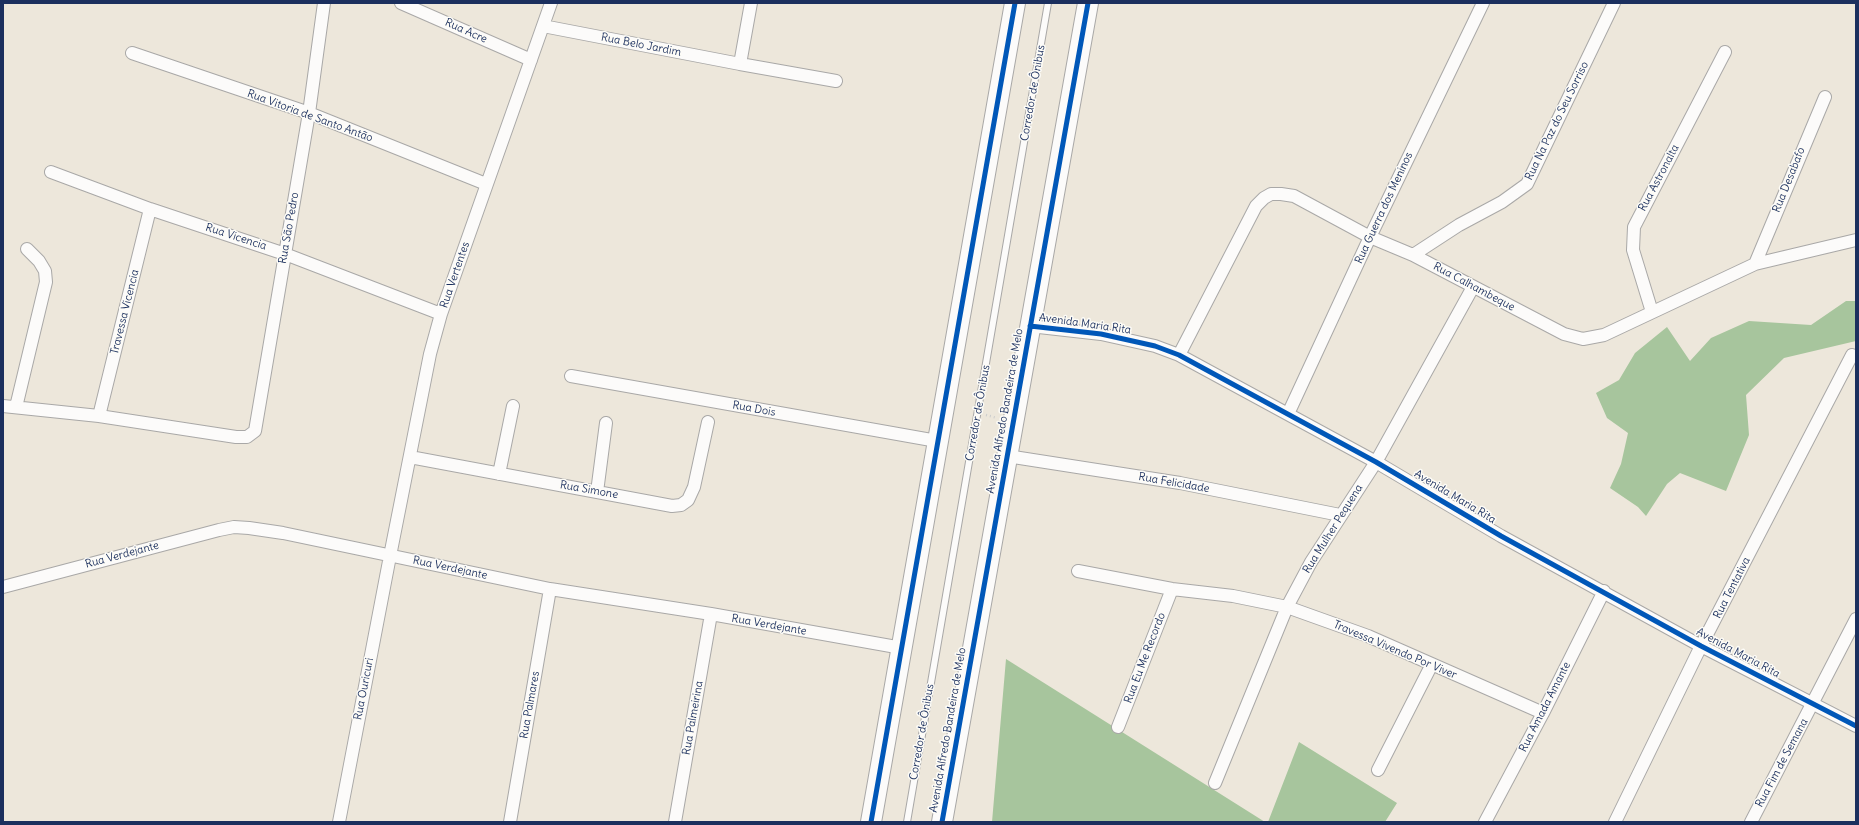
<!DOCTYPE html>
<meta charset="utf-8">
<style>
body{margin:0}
#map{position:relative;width:1859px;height:825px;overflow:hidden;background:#ede7db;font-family:Delius,sans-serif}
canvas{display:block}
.frame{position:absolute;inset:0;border:4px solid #1b2f5e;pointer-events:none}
</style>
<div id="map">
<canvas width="1859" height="825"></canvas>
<div class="frame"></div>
</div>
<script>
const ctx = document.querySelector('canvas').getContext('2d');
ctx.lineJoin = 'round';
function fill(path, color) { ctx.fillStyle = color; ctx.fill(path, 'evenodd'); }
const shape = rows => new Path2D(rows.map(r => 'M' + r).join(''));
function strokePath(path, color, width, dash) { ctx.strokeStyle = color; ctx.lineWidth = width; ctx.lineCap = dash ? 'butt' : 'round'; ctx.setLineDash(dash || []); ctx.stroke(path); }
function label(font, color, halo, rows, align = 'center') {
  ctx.font = font + ' Delius,sans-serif'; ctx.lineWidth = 3; ctx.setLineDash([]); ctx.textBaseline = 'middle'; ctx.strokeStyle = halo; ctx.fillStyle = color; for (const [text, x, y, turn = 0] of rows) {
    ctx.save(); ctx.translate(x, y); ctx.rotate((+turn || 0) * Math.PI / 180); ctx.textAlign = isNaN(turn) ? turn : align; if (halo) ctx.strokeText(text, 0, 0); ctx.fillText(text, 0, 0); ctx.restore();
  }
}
const forest = shape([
 [1846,301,1856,301,1856,341,1784,358,1746,395,1749,435,1726,491,1680,473,1667,484,1646,516,1638,507,1610,488,1621,464,1628,433,1607,418,1596,393,1619,380,1635,353,1667,327,1690,361,1711,338,1749,321,1811,325],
 [1006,659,1265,822,992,822],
 [1299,742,1397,803,1385,822,1268,822]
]);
const path = shape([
 [986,415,997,418]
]);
const service = shape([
 [907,822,1048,3]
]);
const minor = shape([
 [401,3,531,60],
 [751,3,740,64,836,81],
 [543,26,740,64],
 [132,53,309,113,486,184],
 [51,172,150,209,285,254,441,314],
 [1413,255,1459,225,1502,202,1527,184,1614,3],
 [1755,264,1825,97],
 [1652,312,1633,250,1634,227,1725,52],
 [1030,326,1101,334,1155,346,1179,355,1376,462,1501,536,1701,646,1856,726],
 [1179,355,1256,206,1264,198,1271,194,1281,194,1294,196,1370,237,1413,255,1564,334,1583,339,1604,335,1755,264,1856,240],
 [571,376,937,441],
 [3,406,99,416,236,437,247,437,255,431,309,113,324,3],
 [16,407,46,282,45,271,39,261,27,249],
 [1288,414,1370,237,1483,3],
 [99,416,150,209],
 [1007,456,1180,483,1340,515],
 [410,457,672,506,681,505,688,500,694,487,708,422],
 [499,474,513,406],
 [597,492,606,423],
 [1078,571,1172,589,1233,596,1287,607,1368,636,1543,713],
 [3,587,219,530,234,527,249,528,283,533,550,589,711,614,902,648],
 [1118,727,1172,589],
 [1378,770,1432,664],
 [1215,783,1287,607,1311,562,1376,462,1473,287],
 [339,822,390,556,430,354,441,314,551,3],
 [510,822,550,589],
 [675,822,711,614],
 [1485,822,1543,713,1604,591],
 [1615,822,1701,646,1852,355],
 [1751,822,1856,619]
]);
const trunk = shape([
 [871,822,1015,3],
 [942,822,1088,3]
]);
const cycleway = shape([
 [1030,326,1101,334,1155,346,1179,355,1376,462,1501,536,1701,646,1856,726],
 [871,822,1015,3],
 [942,822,1088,3]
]);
const streetNames = [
 ["Rua Acre",466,31,24],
 ["Rua Belo Jardim",641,45,11],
 ["Corredor de Ônibus",1033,93,-80],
 ["Rua Vitoria de Santo Antão",310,116,20],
 ["Rua Na Paz do Seu Sorriso",1557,121,-64],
 ["Rua Astronalta",1659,178,-62],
 ["Rua Desabafo",1789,180,-68],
 ["Rua Guerra dos Meninos",1384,208,-65],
 ["Rua São Pedro",289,228,-80],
 ["Rua Vicencia",236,237,18],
 ["Rua Vertentes",455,275,-71],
 ["Rua Calhambeque",1474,287,28],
 ["Travessa Vicencia",125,312,-76],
 ["Avenida Maria Rita",1085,324,8],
 ["Rua Dois",754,409,10],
 ["Avenida Alfredo Bandeira de Melo",1005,411,-80],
 ["Corredor de Ônibus",978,413,-80],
 ["Rua Felicidade",1174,483,10],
 ["Rua Simone",589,490,10],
 ["Avenida Maria Rita",1455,497,31],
 ["Rua Mulher Pequena",1333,529,-58],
 ["Rua Verdejante",122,555,-15],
 ["Rua Verdejante",450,568,12],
 ["Rua Tentativa",1732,588,-63],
 ["Rua Verdejante",769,625,10],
 ["Travessa Vivendo Por Viver",1395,650,23],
 ["Avenida Maria Rita",1738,653,28],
 ["Rua Eu Me Recordo",1145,658,-69],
 ["Rua Ouricuri",364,689,-79],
 ["Rua Palmares",530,705,-80],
 ["Rua Amada Amante",1545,707,-63],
 ["Rua Palmeirina",693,718,-80],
 ["Avenida Alfredo Bandeira de Melo",948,730,-80],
 ["Corredor de Ônibus",922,732,-80],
 ["Rua Fim de Semana",1782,763,-62]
];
fill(forest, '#a7c59d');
strokePath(service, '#a9a8a7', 8);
strokePath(minor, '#a9a8a7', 14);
strokePath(trunk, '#a9a8a7', 22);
strokePath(path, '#cccdcd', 2.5, [1, 3]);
strokePath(service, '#fcfbfa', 6);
strokePath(minor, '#fcfbfa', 12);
strokePath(trunk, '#fcfbfa', 20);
strokePath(cycleway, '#0057b8', 5);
label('11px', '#1b2f5e', '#fdfcf7', streetNames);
</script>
